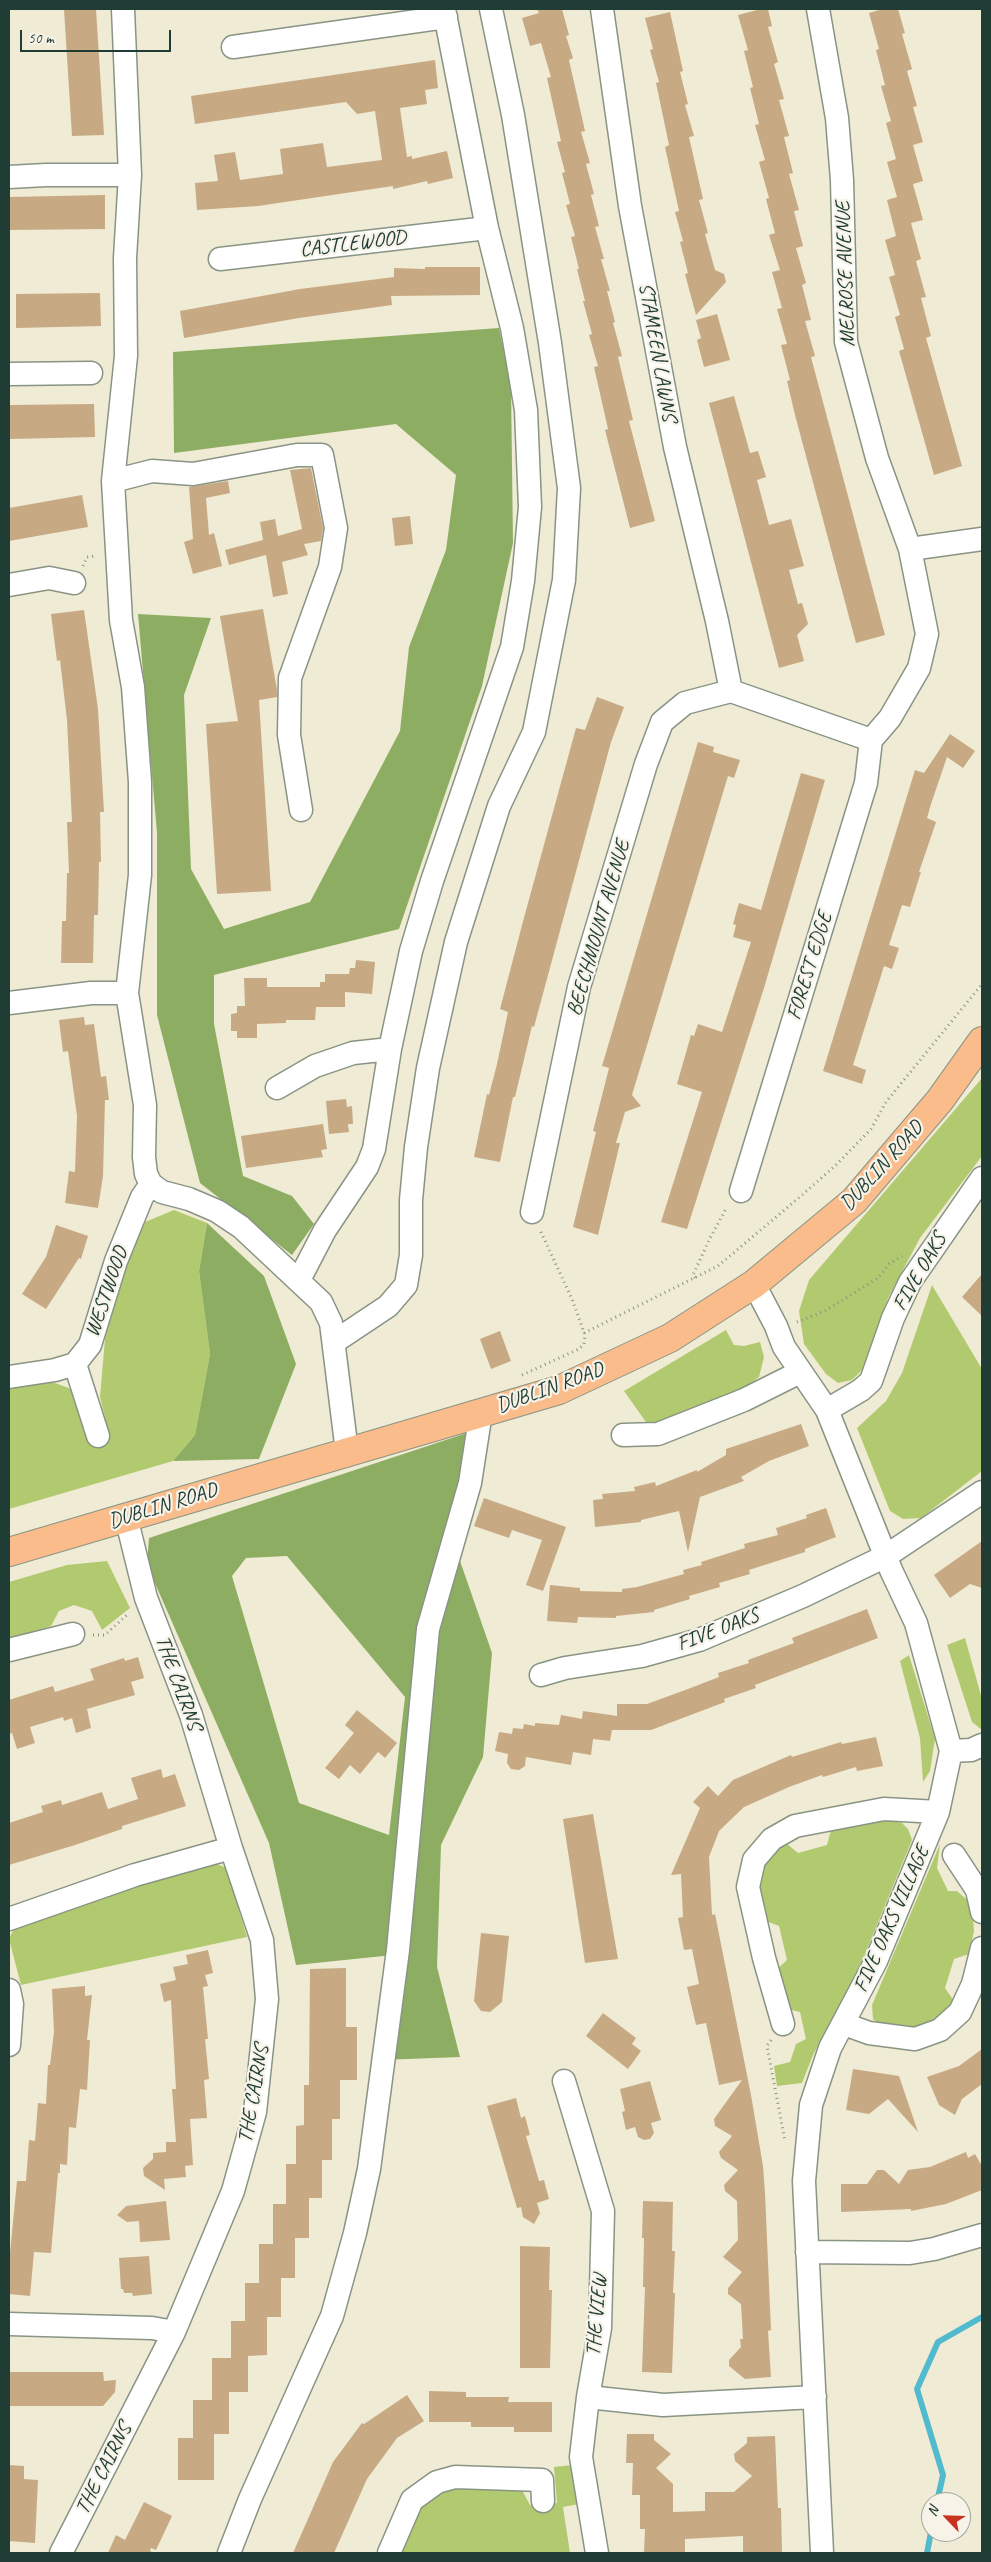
<!DOCTYPE html>
<style>
body{margin:0}
#map{position:relative;width:991px;height:2562px;overflow:hidden;background:#f0ebd4;font-family:Caveat,sans-serif}
canvas{display:block}
.frame{position:absolute;inset:0;border:10px solid #1f3d34;pointer-events:none}
.north{position:absolute;left:921px;top:2492px;width:50px;height:50px;box-sizing:border-box;background:#f7f3e8;border:1px solid #a1aaa0;border-radius:50%;rotate:294deg;font-size:14px;font-weight:700;line-height:20px;text-align:center;color:#1f3d34}
.north::after{content:'';display:block;margin:auto;width:18px;height:22px;background:#c8321e;clip-path:polygon(50% 0,100% 100%,50% 72%,0 100%)}
.scale{position:absolute;left:20px;top:30px;width:151px;height:22px;box-sizing:border-box;border:2px solid #1f3d34;border-top:0;padding-left:6px;font-size:15px;line-height:18px;white-space:nowrap;color:#1f3d34;-webkit-text-stroke:4px #f7f3e8;paint-order:stroke}
</style>
<div id="map">
<canvas width="991" height="2562"></canvas>
<div class="frame"></div>
<div class="north">N</div>
<div class="scale">50 m</div>
</div>
<script>
const ctx = document.querySelector('canvas').getContext('2d');
ctx.lineJoin = 'round';
function fill(path, color) { ctx.fillStyle = color; ctx.fill(path, 'evenodd'); }
const shape = rows => new Path2D(rows.map(r => 'M' + r).join(''));
function strokePath(path, color, width, dash) { ctx.strokeStyle = color; ctx.lineWidth = width; ctx.lineCap = dash ? 'butt' : 'round'; ctx.setLineDash(dash || []); ctx.stroke(path); }
function label(font, color, halo, rows, align = 'center') {
  ctx.font = font + ' Caveat,sans-serif'; ctx.lineWidth = 4.5; ctx.setLineDash([]); ctx.textBaseline = 'middle'; ctx.strokeStyle = halo; ctx.fillStyle = color; for (const [text, x, y, turn = 0] of rows) {
    ctx.save(); ctx.translate(x, y); ctx.rotate((+turn || 0) * Math.PI / 180); ctx.textAlign = isNaN(turn) ? turn : align; if (halo) ctx.strokeText(text, 0, 0); ctx.fillText(text, 0, 0); ctx.restore();
  }
}
const green = shape([
 [982,1078,982,1156,920,1238,888,1298,864,1368,852,1380,838,1383,826,1374,804,1344,799,1311,809,1280],
 [174,1210,207,1223,199,1271,210,1354,195,1435,173,1461,9,1509,9,1386,52,1382,69,1388,78,1399,90,1443,109,1434,100,1397,105,1339,127,1263,145,1222],
 [932,1285,982,1369,982,1471,921,1518,903,1519,890,1511,857,1428,886,1401,902,1373],
 [726,1330,734,1345,744,1346,760,1342,764,1357,759,1377,739,1392,660,1425,646,1422,624,1391],
 [107,1561,130,1608,102,1630,92,1611,74,1605,59,1611,51,1626,9,1640,9,1582,67,1565],
 [965,1638,982,1699,982,1730,972,1722,947,1645],
 [909,1655,935,1739,930,1771,923,1782,920,1738,900,1661],
 [889,1820,902,1823,908,1829,912,1840,860,1966,813,2055,802,2083,777,2086,774,2066,790,2062,796,2044,806,2039,800,2012,787,2009,775,1971,787,1960,779,1926,763,1920,757,1872,775,1849,786,1843,798,1853,827,1845,832,1826],
 [940,1844,937,1868,948,1891,957,1891,972,1904,974,1931,969,1954,954,1959,945,1988,954,2001,944,2014,930,2023,911,2027,880,2025,873,2019,872,2005],
 [208,1860,226,1868,247,1937,21,1985,9,1939,16,1924],
 [572,2465,579,2504,563,2507,570,2553,398,2553,419,2508,445,2488,508,2485,522,2490,530,2505,557,2503,554,2467]
]);
const forest = shape([
 [499,328,511,387,513,543,482,686,399,929,214,975,214,1024,243,1176,292,1196,314,1224,292,1255,200,1183,157,1015,157,833,138,614,211,618,184,695,191,869,224,929,310,902,400,731,409,647,446,550,456,475,396,424,174,453,173,352],
 [207,1223,264,1276,296,1364,259,1459,173,1461,195,1435,210,1354,199,1271],
 [479,1429,459,1558,492,1653,483,1757,441,1845,437,1967,460,2057,381,2060,393,1955,296,1965,269,1843,147,1565,149,1538],
 [287,1556,405,1697,389,1835,299,1803,232,1576,246,1558]
]);
const stream = shape([
 [937,2502,943,2475,917,2389,938,2342,982,2317],
 [927,2553,931,2532]
]);
const building = shape([
 [64,9,96,9,104,135,72,136],
 [537,9,562,9,569,35,566,36,573,58,569,60,585,131,581,132,590,163,586,164,594,194,591,195,599,226,595,227,604,259,601,259,610,291,607,291,615,322,613,323,622,356,618,357,633,420,629,421,655,521,630,528,605,430,608,429,594,367,598,366,589,335,592,334,583,301,585,301,577,269,579,269,571,237,575,236,566,205,570,204,562,173,565,172,557,142,561,141,547,78,551,77,541,43,530,46,522,18,539,13],
 [761,9,768,9,772,26,768,27,778,62,774,64,784,99,779,100,789,136,784,137,793,173,789,174,799,210,794,211,803,246,796,248,806,283,802,285,811,320,805,321,815,356,811,357,885,635,856,643,795,415,787,381,790,380,781,345,787,344,777,309,782,308,772,272,780,270,769,235,775,233,766,199,769,198,759,162,765,160,755,125,759,124,750,88,753,87,744,51,748,50,738,15],
 [883,9,898,9,905,33,902,34,912,69,907,71,917,106,913,107,923,142,913,145,923,181,913,184,923,220,911,223,921,259,916,261,926,297,921,298,931,336,926,338,962,466,934,475,899,351,904,349,895,317,900,315,889,277,895,275,885,240,896,236,887,200,897,197,887,162,896,159,886,123,891,121,881,86,885,85,876,50,879,49,869,13],
 [670,12,683,71,680,72,688,104,685,105,694,136,689,137,703,199,699,200,708,233,705,234,715,270,724,274,726,282,696,315,685,274,688,273,680,242,683,241,675,212,679,211,665,147,669,145,656,83,659,82,650,50,653,49,645,18],
 [435,60,438,88,425,90,427,104,400,108,407,157,412,156,412,159,447,151,453,178,428,184,427,181,393,189,393,186,258,206,197,210,195,183,218,181,214,155,235,152,240,180,283,174,280,149,323,143,327,167,382,160,375,111,357,114,346,102,195,124,191,96],
 [105,195,105,229,9,230,9,197],
 [425,267,480,267,480,295,391,296,392,305,299,318,184,338,180,311,300,289,394,277,394,268,425,269],
 [100,293,101,326,16,328,16,294],
 [717,314,730,360,704,367,697,340,701,338,696,320],
 [734,396,750,453,758,451,766,477,757,480,769,525,791,519,804,566,789,570,798,604,802,603,808,624,797,635,804,661,779,668,709,403],
 [94,404,95,437,10,439,9,405],
 [311,468,323,528,321,541,304,544,308,555,282,562,288,594,273,597,266,555,229,565,225,550,263,540,260,522,275,519,278,536,302,529,290,470],
 [228,481,230,493,206,498,209,535,214,533,222,566,193,574,184,542,193,539,189,487],
 [82,495,88,527,9,541,9,508],
 [410,516,413,544,395,546,392,518],
 [263,609,277,690,277,697,259,700,271,891,217,894,206,724,238,721,220,616],
 [84,610,98,709,104,812,100,812,101,862,99,862,98,915,94,915,93,963,61,963,62,921,66,921,67,873,69,873,67,822,72,822,67,720,60,660,57,661,51,614],
 [597,697,624,707,611,742,534,1027,532,1026,515,1097,513,1097,500,1162,474,1157,487,1094,489,1095,497,1064,508,1012,500,1009,525,914,576,728,585,730],
 [950,734,975,751,963,768,947,757,931,804,927,818,936,822,919,872,921,872,910,907,902,905,889,945,899,948,892,969,884,966,853,1065,866,1070,862,1084,823,1071,915,770,924,773],
 [698,742,714,747,713,752,740,760,734,778,728,776,632,1095,641,1106,625,1112,616,1143,620,1143,598,1235,573,1227,596,1132,593,1131,609,1068,602,1066],
 [801,773,825,780,764,988,687,1229,661,1222,702,1092,677,1084,691,1035,694,1036,698,1024,722,1032,751,942,733,937,736,925,733,924,739,903,761,910],
 [356,960,375,962,372,994,345,992,345,1007,316,1007,315,1020,286,1020,286,1023,257,1024,257,1038,237,1038,237,1031,231,1031,231,1014,237,1013,237,1006,245,1006,244,978,267,978,267,987,320,987,320,982,325,982,325,974,349,974,350,968,355,968],
 [84,1017,85,1025,94,1024,101,1077,106,1076,109,1100,105,1100,103,1176,98,1208,65,1203,69,1171,75,1172,77,1116,68,1051,63,1052,59,1020],
 [346,1099,347,1107,352,1106,353,1124,348,1124,349,1132,329,1134,326,1101],
 [323,1124,327,1149,321,1150,323,1157,246,1168,241,1136],
 [56,1225,88,1236,81,1259,79,1258,46,1309,22,1294,46,1257],
 [982,1274,982,1316,962,1297],
 [500,1331,511,1361,491,1369,480,1339],
 [801,1424,809,1446,769,1461,741,1477,744,1481,700,1497,688,1552,679,1511,641,1520,641,1522,595,1527,593,1500,603,1499,602,1494,635,1491,634,1487,655,1482,656,1486,697,1470,697,1472,726,1455,726,1449],
 [484,1498,566,1527,543,1591,526,1585,542,1540,512,1530,509,1538,474,1526],
 [826,1508,836,1537,805,1549,805,1552,749,1570,750,1574,719,1583,720,1587,689,1596,690,1599,654,1610,654,1612,616,1616,616,1618,578,1617,577,1623,547,1621,550,1585,580,1588,580,1591,622,1592,622,1589,637,1587,684,1574,683,1570,702,1565,701,1562,745,1548,744,1544,778,1535,776,1528,807,1518,806,1515],
 [982,1541,982,1588,970,1584,950,1598,934,1575],
 [867,1609,878,1638,755,1685,756,1688,724,1699,725,1702,651,1730,612,1730,610,1741,593,1739,591,1755,573,1752,571,1765,526,1757,525,1766,519,1770,511,1769,507,1763,508,1754,495,1751,499,1732,512,1734,513,1728,523,1729,524,1724,535,1726,535,1723,559,1725,561,1715,582,1719,583,1711,617,1716,617,1704,647,1704,688,1689,719,1677,718,1673,749,1663,748,1660,794,1643,792,1638],
 [138,1657,144,1678,131,1682,135,1695,87,1709,91,1728,76,1733,72,1718,64,1721,63,1717,30,1727,35,1743,17,1749,12,1733,9,1734,9,1700,53,1686,55,1692,94,1680,90,1669,124,1658,125,1661],
 [357,1710,397,1743,385,1758,378,1752,360,1774,350,1765,339,1779,325,1768,354,1733,345,1725],
 [876,1737,883,1766,857,1771,856,1767,823,1777,822,1775,789,1787,744,1807,719,1831,709,1857,712,1915,715,1914,751,2095,763,2166,765,2193,771,2330,768,2331,771,2377,745,2379,729,2366,729,2360,741,2347,740,2339,743,2339,741,2304,728,2294,728,2288,742,2272,723,2257,738,2240,737,2201,725,2191,724,2185,738,2170,721,2158,719,2152,732,2136,715,2126,714,2119,742,2080,719,2085,706,2023,696,2025,687,1987,699,1984,692,1949,684,1950,678,1918,683,1917,681,1874,671,1875,700,1808,693,1802,708,1786,718,1796,733,1780,791,1755,792,1757,841,1742,842,1744],
 [161,1769,163,1778,175,1774,186,1806,122,1826,122,1829,75,1845,9,1865,9,1823,43,1812,41,1806,61,1800,62,1805,102,1792,108,1809,138,1799,131,1778],
 [593,1814,618,1959,585,1963,563,1819],
 [481,1933,509,1936,502,2002,490,2012,481,2011,474,2001],
 [208,1950,213,1973,205,1975,208,1986,203,1987,208,2039,205,2039,209,2079,204,2080,207,2118,190,2119,193,2165,185,2166,186,2177,164,2179,165,2190,144,2176,143,2168,153,2159,153,2153,166,2152,166,2142,176,2142,172,2089,176,2089,171,2000,164,2002,160,1984,176,1980,173,1967,188,1964,186,1955],
 [346,1968,346,2027,357,2027,357,2080,340,2080,340,2119,332,2119,332,2160,322,2160,322,2198,309,2198,309,2238,295,2238,295,2278,281,2278,281,2317,267,2317,267,2355,248,2356,248,2392,229,2392,229,2434,214,2434,214,2480,178,2480,178,2438,193,2438,193,2400,212,2400,212,2358,231,2358,231,2321,245,2321,245,2283,259,2283,259,2244,273,2244,273,2204,286,2204,286,2164,296,2164,296,2126,304,2125,304,2085,309,2085,310,1969],
 [85,1986,85,1996,92,1995,87,2040,90,2040,87,2090,80,2089,76,2128,69,2127,67,2165,60,2164,60,2173,58,2173,51,2253,34,2252,30,2296,9,2294,9,2263,17,2181,26,2181,29,2140,35,2141,38,2103,46,2104,48,2065,50,2065,54,2032,52,1989],
 [603,2013,636,2038,632,2044,641,2051,628,2069,586,2036],
 [982,2049,982,2084,962,2099,955,2115,939,2105,927,2077,959,2066],
 [853,2069,899,2076,918,2132,888,2099,869,2114,846,2110],
 [650,2081,661,2120,651,2123,654,2133,650,2139,644,2140,638,2137,635,2127,626,2130,622,2112,625,2111,620,2089],
 [516,2098,521,2118,525,2116,530,2135,526,2136,539,2181,544,2180,549,2199,537,2203,540,2213,534,2224,523,2217,521,2207,517,2208,487,2106],
 [966,2152,968,2158,975,2154,982,2166,982,2190,946,2204,911,2211,911,2209,841,2212,841,2184,867,2184,877,2170,884,2170,899,2184,908,2170,930,2167],
 [166,2201,170,2240,140,2242,139,2221,127,2222,117,2215,126,2206],
 [643,2201,673,2202,672,2251,675,2251,673,2293,675,2293,672,2373,642,2372,645,2287,643,2287,644,2238,642,2238],
 [520,2246,550,2247,549,2290,552,2290,550,2368,520,2368],
 [149,2256,152,2294,133,2296,132,2293,124,2293,123,2289,121,2289,119,2258],
 [9,2372,103,2372,104,2381,116,2380,115,2392,103,2406,9,2406],
 [429,2391,466,2392,466,2397,509,2397,508,2402,552,2402,552,2432,514,2432,514,2427,471,2427,471,2422,429,2422],
 [407,2395,424,2421,397,2438,367,2479,334,2553,293,2553,333,2462,362,2423,364,2424],
 [627,2434,654,2434,654,2440,671,2454,656,2468,673,2484,673,2512,705,2511,705,2492,734,2492,752,2476,735,2461,734,2454,747,2443,747,2437,775,2436,778,2508,781,2508,782,2553,743,2553,743,2536,685,2539,685,2553,644,2553,645,2529,640,2529,640,2495,632,2495,633,2463,626,2463],
 [9,2465,24,2466,24,2479,38,2480,35,2543,9,2541],
 [144,2502,172,2516,156,2550,151,2548,150,2551,154,2553,108,2553,116,2535,125,2540]
]);
const path = shape([
 [83,566,87,557,96,556],
 [695,1278,693,1275,710,1238,727,1207],
 [797,1322,825,1311,878,1278,889,1264,902,1256],
 [584,1333,718,1266,801,1196,836,1165,871,1129,886,1102,982,984],
 [522,1375,579,1349,584,1344,585,1335,572,1299,540,1230],
 [93,1635,105,1635,129,1613],
 [771,2040,767,2046,785,2141]
]);
const minor = shape([
 [123,9,130,175,125,258,126,356,113,481,121,620,133,687,140,782,140,875,127,993,145,1105,144,1157,146,1174,151,1184,162,1192,189,1199,217,1211,241,1227,321,1302,331,1323,347,1452],
 [602,9,630,206,675,447,717,621,731,691],
 [818,9,837,118,842,180,846,342,877,458,910,549,982,539],
 [233,47,446,17],
 [9,177,46,175,130,175],
 [220,259,487,228],
 [9,374,91,373],
 [113,481,152,471,193,474,297,455,322,455,336,528,330,567,290,678,289,735,301,810],
 [9,585,49,578,74,583],
 [731,691,871,740],
 [871,740,890,718,919,668,927,634,910,549],
 [9,1003,91,993,127,993],
 [277,1088,315,1066,353,1053,390,1049],
 [741,1191,866,783,871,740],
 [532,1212,579,987,646,764,662,722,685,703,731,691],
 [299,1280,325,1230,367,1167,374,1149,390,1049,411,951,432,881,512,647,523,581,530,507,526,410,512,328,487,228,444,9],
 [754,1284,776,1326,784,1347,827,1410,891,1570,916,1623,951,1751,971,1750,982,1745],
 [334,1342,388,1306,406,1285,411,1255,411,1200,416,1147,428,1068,456,942,499,806,534,732,564,580,569,488,550,343,513,115,491,9],
 [75,1364,98,1436],
 [9,1377,55,1370,75,1364,90,1345,116,1261,142,1197,151,1184],
 [827,1410,861,1390,871,1381,893,1318,910,1282,982,1178],
 [623,1435,658,1434,744,1400,800,1372],
 [9,1650,73,1634],
 [541,1675,565,1668,642,1656,699,1640,803,1596,886,1556,982,1492],
 [954,1855,977,1890,982,1912],
 [9,1919,135,1875,231,1848],
 [9,1990,12,2004,9,2045],
 [783,2024,764,1958,748,1887,754,1860,772,1839,795,1826,884,1809,938,1812],
 [844,2024,869,2033,915,2039,940,2030,960,2012,973,1984,982,1948],
 [564,2081,603,2211,600,2328,588,2397,581,2457,597,2553],
 [807,2252,910,2253,934,2249,982,2235],
 [9,2324,152,2328,174,2332],
 [588,2397,663,2405,815,2397],
 [61,2553,174,2332,233,2191,255,2112,267,1999,262,1940,231,1848,191,1715,146,1598,126,1517],
 [229,2553,250,2499,332,2316,355,2233,369,2169,398,1950,428,1629,470,1483,481,1412],
 [389,2553,412,2500,437,2482,455,2477,542,2480,543,2501],
 [822,2553,804,2181,811,2105,830,2048,876,1961,938,1812,951,1751]
]);
const major = shape([
 [9,1552,559,1390,670,1338,754,1284,854,1201,940,1100,982,1041]
]);
const streetNames = [
 ["CASTLEWOOD",353,244,-7],
 ["MELROSE AVENUE",846,274,-92],
 ["STAMEEN LAWNS",657,352,80],
 ["BEECHMOUNT AVENUE",599,928,-74],
 ["FOREST EDGE",810,966,-73],
 ["DUBLIN ROAD",882,1166,-48],
 ["FIVE OAKS",920,1272,-60],
 ["WESTWOOD",107,1292,-71],
 ["DUBLIN ROAD",550,1388,-20],
 ["DUBLIN ROAD",163,1506,-17],
 ["FIVE OAKS",718,1630,-21],
 ["THE CAIRNS",178,1683,70],
 ["FIVE OAKS VILLAGE",892,1919,-66],
 ["THE CAIRNS",254,2094,-80],
 ["THE VIEW",597,2315,-85],
 ["THE CAIRNS",104,2469,-63]
];
fill(green, '#b2ca6f');
fill(forest, '#8dae62');
strokePath(stream, '#51bace', 6);
fill(building, '#c7aa84');
strokePath(minor, '#889484', 25);
strokePath(major, '#889484', 30);
strokePath(path, '#889484', 3, [1, 4]);
strokePath(minor, '#fff', 22);
strokePath(major, '#fabc8b', 28);
label('21px', '#1f3d34', '#f7f3e8', streetNames);
</script>
